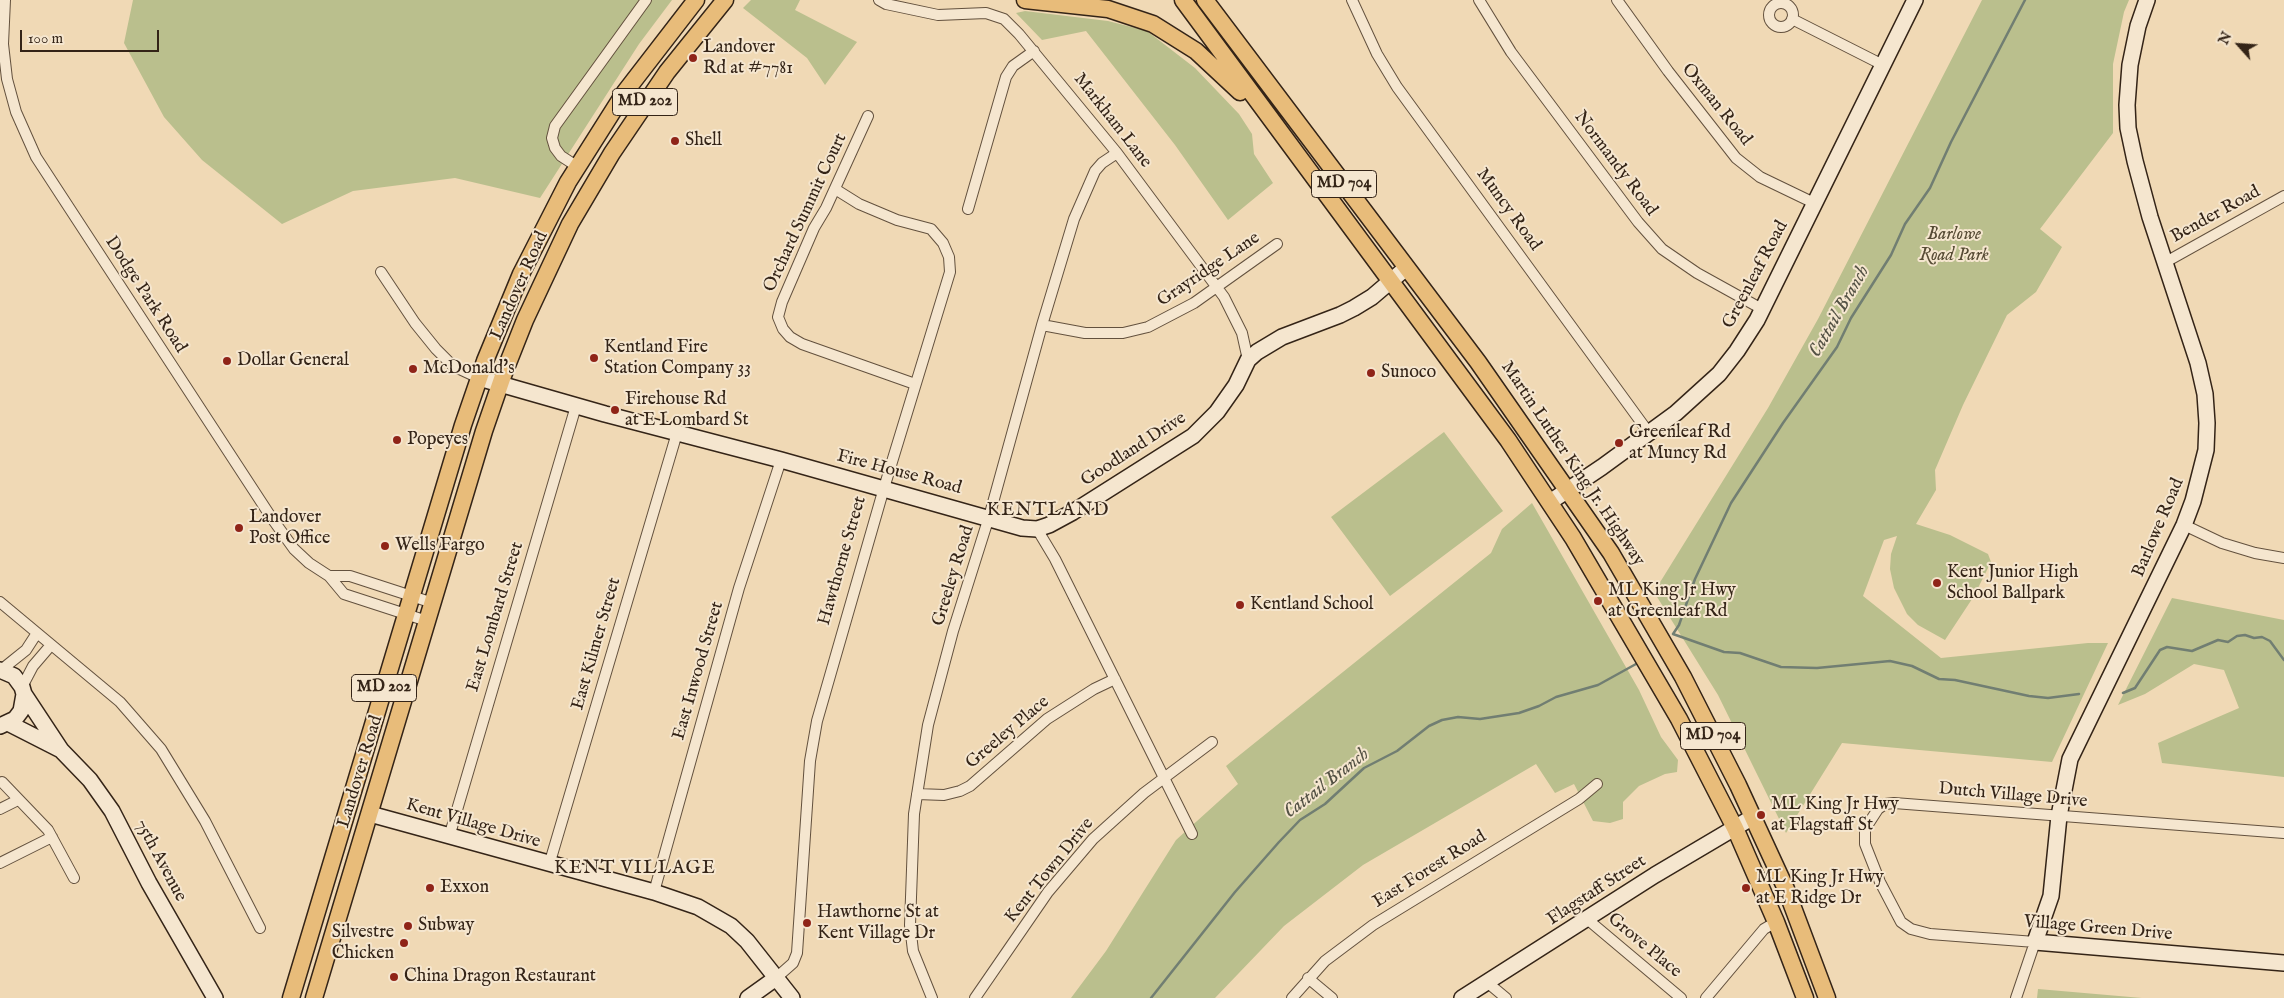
<!DOCTYPE html>
<style>
body{margin:0}
#map{position:relative;width:2284px;height:998px;overflow:hidden;background:#f0d9b5;font-family:"IM FELL English",serif}
canvas{display:block}
.north{position:absolute;left:2214px;top:20px;width:50px;height:50px;-webkit-text-stroke:4px #f5e6cf;paint-order:stroke;rotate:296deg;font-size:14px;font-weight:700;line-height:20px;text-align:center;color:#342417}
.north::after{content:'';display:block;margin:auto;width:18px;height:22px;background:#342417;clip-path:polygon(50% 0,100% 100%,50% 72%,0 100%)}
.scale{position:absolute;left:20px;top:30px;width:139px;height:22px;box-sizing:border-box;border:2px solid #342417;border-top:0;padding-left:6px;font-size:15px;line-height:18px;white-space:nowrap;color:#342417;-webkit-text-stroke:4px #f5e6cf;paint-order:stroke}
</style>
<div id="map">
<canvas width="2284" height="998"></canvas>
<div class="north">N</div>
<div class="scale">100 m</div>
</div>
<script>
const ctx = document.querySelector('canvas').getContext('2d');
ctx.lineJoin = 'round';
function fill(path, color) { ctx.fillStyle = color; ctx.fill(path, 'evenodd'); }
const shape = rows => new Path2D(rows.map(r => 'M' + r).join(''));
function strokePath(path, color, width, dash) { ctx.strokeStyle = color; ctx.lineWidth = width; ctx.lineCap = dash ? 'butt' : 'round'; ctx.setLineDash(dash || []); ctx.stroke(path); }
function label(font, color, halo, rows, align = 'center') {
  ctx.font = font + ' "IM FELL English",serif'; ctx.lineWidth = 4; ctx.setLineDash([]); ctx.textBaseline = 'middle'; ctx.strokeStyle = halo; ctx.fillStyle = color; for (const [text, x, y, turn = 0] of rows) {
    ctx.save(); ctx.translate(x, y); ctx.rotate((+turn || 0) * Math.PI / 180); ctx.textAlign = isNaN(turn) ? turn : align; if (halo) ctx.strokeText(text, 0, 0); ctx.fillText(text, 0, 0); ctx.restore();
  }
}
const green = shape([
 [133,0,672,0,639,44,540,198,455,178,353,191,282,224,202,160,164,117,124,43],
 [751,0,800,0,795,10,857,42,825,85,807,58,743,8],
 [1982,0,2129,0,2124,12,2113,64,2113,133,2040,229,2062,247,2036,292,2007,315,1963,405,1935,470,1936,490,1916,524,1950,535,1988,554,1991,562,1974,596,1945,640,1918,625,1907,614,1894,588,1890,569,1891,554,1897,536,1884,540,1863,596,1941,658,2088,643,2108,643,2052,762,1842,743,1786,833,1718,695,1654,592,1768,408,1818,319],
 [1025,11,1108,21,1147,31,1195,68,1239,114,1252,134,1254,154,1273,183,1228,220,1175,145,1086,31,1042,40,1016,13],
 [1444,432,1503,511,1390,596,1331,517],
 [1532,503,1639,690,1661,737,1678,760,1677,772,1665,774,1639,786,1623,802,1623,819,1610,823,1593,821,1574,784,1555,793,1536,764,1363,865,1284,926,1215,998,1071,998,1106,951,1176,840,1238,784,1226,766,1491,553,1502,529],
 [2172,598,2284,620,2284,777,2162,763,2158,743,2239,708,2224,670,2194,664,2145,694,2118,705],
 [2038,989,2142,998,2037,998]
]);
const stream = shape([
 [2025,0,1951,142,1930,188,1905,224,1891,255,1851,318,1837,347,1783,423,1731,503,1695,579,1679,625,1673,634,1724,652,1740,653,1781,667,1817,668,1890,661,1912,666,1939,679,1955,680,2029,696,2048,698,2079,694],
 [2123,693,2135,688,2160,650,2167,647,2192,651,2218,640,2228,642,2237,636,2245,635,2254,638,2262,637,2270,641,2284,660],
 [1151,998,1235,892,1279,842,1300,820,1325,804,1364,768,1397,751,1429,726,1442,720,1458,717,1480,719,1519,713,1539,706,1556,697,1598,685,1636,664]
]);
const street = shape([
 [5,0,3,44,7,79,16,112,36,157,271,517,294,549,309,563,329,576,344,594,427,621],
 [879,0,886,4,938,15,986,13,1004,19,1019,34,1117,153,1224,297,1242,333,1248,360],
 [1352,0,1377,54,1397,87,1649,433],
 [1479,0,1511,52,1573,135,1638,222,1662,249,1697,273,1762,309],
 [1617,0,1668,71,1736,158,1760,177,1814,203],
 '1769 15a12 12 0 1 1 24 0a12 12 0 1 1-24 0Z',
 [1792,19,1883,65],
 [868,116,826,208,814,228,782,302,778,317,783,329,790,337,802,344,915,384],
 [578,167,561,156,555,148,552,138,555,126,646,0],
 [968,209,1006,77,1013,66,1034,51],
 [2164,263,2284,196],
 [381,272,415,323,436,349,453,366,479,378],
 [1042,325,1085,333,1123,333,1148,327,1194,303,1277,244],
 [2184,525,2222,543,2255,553,2284,558],
 [1037,529,1055,559,1192,834],
 [329,576,350,576,433,603],
 [0,602,120,702,161,749,205,821,260,928],
 [1,670,26,650,37,633],
 [22,687,33,666,51,645],
 [2,782,48,830,74,878],
 [917,794,944,795,960,791,970,786,1047,719,1094,689,1115,679],
 [0,809,18,800],
 [449,837,576,406],
 [0,863,52,837],
 [549,865,677,433],
 [654,892,739,588,781,460],
 [1587,919,1681,998],
 [776,978,793,963,797,953,810,761,817,721,884,488,950,272,949,257,943,243,931,229,897,220,859,204,835,189],
 [1308,978,1332,998],
 [1488,983,1506,998],
 [932,998,913,951,910,925,914,814,928,725,953,631,989,517,1042,325,1074,219,1095,171,1102,163,1117,153],
 [975,998,1048,892,1093,839,1144,793,1212,742],
 [1292,998,1325,961,1373,925,1579,799,1597,784],
 [1706,998,1764,929,1776,922],
 [2016,998,2035,942,1930,934,1911,929,1901,922,1880,882,1865,844,1865,829,1878,809,1885,804,1894,803,2284,833]
]);
const secondary = shape([
 [2147,0,2138,26,2130,65,2127,105,2128,128,2135,161,2150,217,2198,363,2205,394,2207,423,2206,450,2193,501,2184,525,2070,759,2059,816,2051,896,2035,942,2284,963],
 [479,378,605,414,781,460,1022,528,1037,529,1049,525,1073,512,1193,436,1217,412,1236,385,1248,360,1257,352,1282,337,1340,315,1354,308,1372,297,1406,268],
 [1550,502,1602,467,1676,413,1719,374,1737,351,1757,320,1915,0],
 [0,670,14,676,22,687,24,694,21,711,15,719,0,726],
 [24,694,61,750,90,780,112,811,149,883,215,998],
 [8,723,61,750],
 [370,814,654,892,698,907,731,926,747,941,792,998],
 [748,998,776,978],
 [1462,998,1655,875,1753,817]
]);
const primary = shape([
 [1025,0,1108,9,1153,24,1196,51,1240,92],
 [1183,0,1508,440,1573,538,1679,719,1735,828,1776,922,1805,998],
 [1205,0,1478,362,1611,553,1683,677,1738,785,1786,889,1827,998],
 [291,998,463,425,485,361,521,274,568,182,625,92,696,0],
 [314,998,484,431,504,373,525,320,570,224,612,153,667,72,725,0]
]);
const markers = [
 [693,58,5,"#8f2418"],
 [675,141,5,"#8f2418"],
 [594,358,5,"#8f2418"],
 [227,361,5,"#8f2418"],
 [413,369,5,"#8f2418"],
 [1371,373,5,"#8f2418"],
 [615,410,5,"#8f2418"],
 [397,440,5,"#8f2418"],
 [1619,443,5,"#8f2418"],
 [239,528,5,"#8f2418"],
 [385,546,5,"#8f2418"],
 [1937,583,5,"#8f2418"],
 [1598,601,5,"#8f2418"],
 [1240,605,5,"#8f2418"],
 [1761,815,5,"#8f2418"],
 [430,888,5,"#8f2418"],
 [1746,888,5,"#8f2418"],
 [807,923,5,"#8f2418"],
 [408,926,5,"#8f2418"],
 [404,943,5,"#8f2418"],
 [394,977,5,"#8f2418"]
];
const shields = [
 [645,102,65],
 [1344,184,65],
 [384,688,65],
 [1713,736,65]
];
const shieldNames = [
 ["MD 202",645,102],
 ["MD 704",1344,184],
 ["MD 202",384,688],
 ["MD 704",1713,736]
];
const poiNames = [
 ["Landover",703,48],
 ["Rd at #7781",703,69],
 ["Shell",685,141],
 ["Kentland Fire",604,348],
 ["Station Company 33",604,369],
 ["Dollar General",237,361],
 ["McDonald's",423,369],
 ["Sunoco",1381,373],
 ["Firehouse Rd",625,400],
 ["at E Lombard St",625,421],
 ["Greenleaf Rd",1629,433],
 ["at Muncy Rd",1629,454],
 ["Popeyes",407,440],
 ["Landover",249,518],
 ["Post Office",249,539],
 ["Wells Fargo",395,546],
 ["Kent Junior High",1947,573],
 ["School Ballpark",1947,594],
 ["ML King Jr Hwy",1608,591],
 ["at Greenleaf Rd",1608,612],
 ["Kentland School",1250,605],
 ["ML King Jr Hwy",1771,805],
 ["at Flagstaff St",1771,826],
 ["ML King Jr Hwy",1756,878],
 ["at E Ridge Dr",1756,899],
 ["Exxon",440,888],
 ["Hawthorne St at",817,913],
 ["Kent Village Dr",817,934],
 ["Subway",418,926],
 ["Silvestre",394,933,"right"],
 ["Chicken",394,954,"right"],
 ["China Dragon Restaurant",404,977]
];
const streetNames = [
 ["Oxman Road",1716,105,51],
 ["Markham Lane",1112,121,52],
 ["Normandy Road",1615,164,53],
 ["Muncy Road",1508,210,54],
 ["Orchard Summit Court",806,213,-65],
 ["Bender Road",2216,215,-29],
 ["Grayridge Lane",1209,270,-34],
 ["Greenleaf Road",1756,275,-62],
 ["Landover Road",520,286,-66],
 ["Dodge Park Road",145,295,57],
 ["Goodland Drive",1134,450,-33],
 ["Martin Luther King Jr. Highway",1572,464,56],
 ["Fire House Road",899,473,15],
 ["Barlowe Road",2159,528,-67],
 ["Hawthorne Street",843,561,-74],
 ["Greeley Road",954,576,-73],
 ["East Lombard Street",496,617,-73],
 ["East Kilmer Street",597,644,-74],
 ["East Inwood Street",699,671,-74],
 ["Greeley Place",1008,733,-40],
 ["Landover Road",361,772,-73],
 ["Dutch Village Drive",2013,796,5],
 ["Kent Village Drive",473,824,16],
 ["75th Avenue",160,861,62],
 ["East Forest Road",1430,870,-32],
 ["Kent Town Drive",1050,871,-51],
 ["Flagstaff Street",1597,891,-33],
 ["Village Green Drive",2098,929,5],
 ["Grove Place",1644,946,40]
];
const parkNames = [
 ["Barlowe",1954,235],
 ["Road Park",1954,256]
];
const waterNames = [
 ["Cattail Branch",1840,312,-60],
 ["Cattail Branch",1327,784,-38]
];
const neighbourhoodNames = [
 ["KENTLAND",1048,511],
 ["KENT VILLAGE",635,869]
];
fill(green, '#babf8d');
strokePath(stream, '#717e72', 2.5);
strokePath(street, '#63513e', 12);
strokePath(secondary, '#342417', 18);
strokePath(primary, '#342417', 19);
strokePath(street, '#f5e6cf', 10);
strokePath(secondary, '#f5e6cf', 15);
strokePath(primary, '#e8bc7a', 16);
for (const [x, y, r, color] of markers) { const dot = new Path2D(); dot.arc(x, y, r, 0, 2 * Math.PI); ctx.fillStyle = color; ctx.fill(dot); strokePath(dot, '#f5e6cf', 2); }
for (const [x, y, w] of shields) { const box = new Path2D(); box.roundRect(x - w / 2, y - 13.5, w, 27, 4); ctx.fillStyle = '#f5e6cf'; ctx.fill(box); strokePath(box, '#342417', 1); }
label('bold 16px', '#342417', null, shieldNames);
label('18px', '#342417', '#f5e6cf', poiNames, 'left');
label('18px', '#342417', '#f5e6cf', streetNames);
label('italic 18px', '#564b34', '#f5e6cf', parkNames);
label('italic 19px', '#535144', '#f5e6cf', waterNames);
ctx.letterSpacing = '1px';
label('19px', '#342417', '#f5e6cf', neighbourhoodNames);
ctx.letterSpacing = '0px';
</script>
